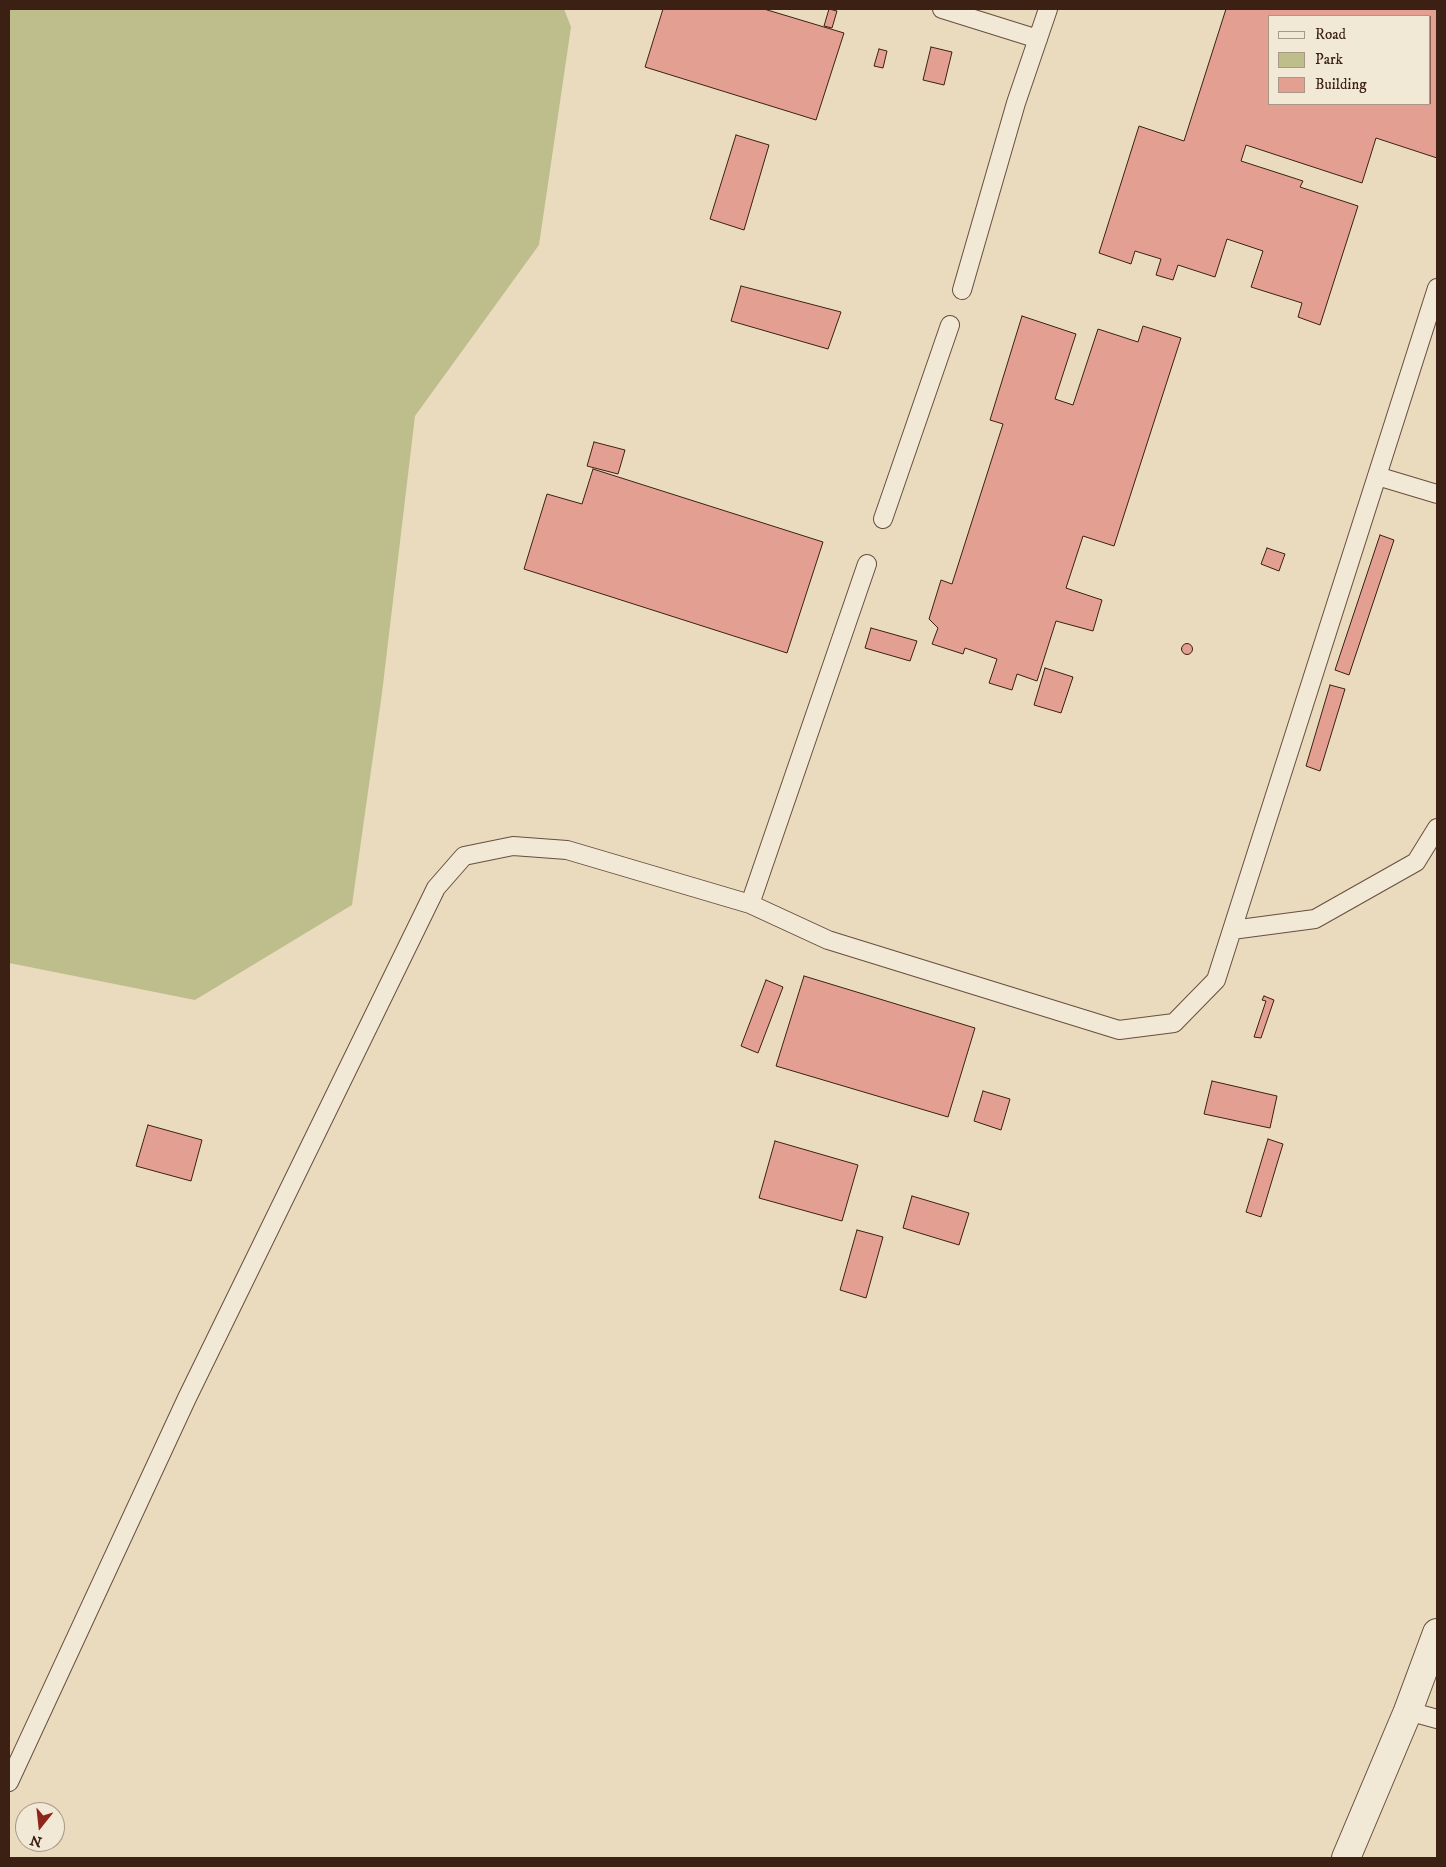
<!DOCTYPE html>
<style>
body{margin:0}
#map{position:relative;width:1446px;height:1867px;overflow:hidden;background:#eadbbe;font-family:"IM FELL DW Pica",serif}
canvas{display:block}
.frame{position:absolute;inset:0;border:10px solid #3b2013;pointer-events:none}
.legend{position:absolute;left:1268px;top:15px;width:162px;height:90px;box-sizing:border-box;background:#f1e8d5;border:1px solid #a89887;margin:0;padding:6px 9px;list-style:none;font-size:15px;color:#3b2013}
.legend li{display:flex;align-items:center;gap:10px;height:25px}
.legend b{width:25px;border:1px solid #a89887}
.north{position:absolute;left:15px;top:1802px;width:50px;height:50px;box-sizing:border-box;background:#f1e8d5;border:1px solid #a89887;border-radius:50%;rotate:196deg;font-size:14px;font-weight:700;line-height:20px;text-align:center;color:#3b2013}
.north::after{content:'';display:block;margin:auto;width:18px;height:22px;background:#8f2418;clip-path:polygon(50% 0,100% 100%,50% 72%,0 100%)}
</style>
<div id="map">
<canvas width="1446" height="1867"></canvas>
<div class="frame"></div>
<ul class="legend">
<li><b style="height:6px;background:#f1e8d5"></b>Road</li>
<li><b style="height:14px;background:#bebe8c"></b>Park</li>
<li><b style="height:14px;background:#e49f93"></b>Building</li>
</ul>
<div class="north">N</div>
</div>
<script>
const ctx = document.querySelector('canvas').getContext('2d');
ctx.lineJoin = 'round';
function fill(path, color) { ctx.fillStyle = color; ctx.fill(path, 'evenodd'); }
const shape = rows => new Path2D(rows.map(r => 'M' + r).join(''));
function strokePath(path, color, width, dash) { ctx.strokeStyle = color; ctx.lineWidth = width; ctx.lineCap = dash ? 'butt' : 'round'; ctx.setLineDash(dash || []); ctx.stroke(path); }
const green = shape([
 [9,9,564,9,571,27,539,245,415,416,382,693,352,905,195,1000,9,963]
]);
const building = shape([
 [663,9,764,9,844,33,816,120,645,67,663,9],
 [829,9,837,11,832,28,824,26,829,9],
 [1226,9,1437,9,1437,158,1376,138,1362,183,1246,145,1241,161,1303,181,1300,187,1358,206,1320,325,1298,317,1302,303,1251,287,1263,251,1227,239,1215,277,1178,265,1173,280,1156,275,1161,259,1135,251,1131,264,1099,253,1139,126,1184,141,1226,9],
 [1270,16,1430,16,1430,104,1270,104,1270,16],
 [931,47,952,52,944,85,923,80,931,47],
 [879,49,887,51,883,68,874,66,879,49],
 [736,135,769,145,744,230,710,219,736,135],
 [741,286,841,312,828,349,731,321,741,286],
 [1022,316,1076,334,1055,399,1073,405,1098,329,1138,342,1143,326,1181,338,1114,546,1083,536,1066,588,1102,600,1093,631,1056,621,1037,681,1017,674,1012,690,989,683,997,659,965,648,963,654,932,644,938,628,929,619,941,580,952,584,1003,424,990,420,1022,316],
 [594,442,625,450,618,474,587,466,594,442],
 [593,469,823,542,787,653,524,569,547,494,582,504,593,469],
 [1380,535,1394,540,1349,675,1335,670,1380,535],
 [1267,548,1285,554,1279,571,1261,564,1267,548],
 [871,628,917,641,910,661,865,648,871,628],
 '1181.5 649a5.5 5.5 0 1 1 11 0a5.5 5.5 0 1 1-11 0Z',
 [1045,668,1073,677,1061,713,1034,705,1045,668],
 [1330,685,1345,689,1320,771,1306,766,1330,685],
 [804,976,975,1028,948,1117,776,1066,804,976],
 [766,980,783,987,758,1053,741,1046,766,980],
 [1264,996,1274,1000,1261,1038,1254,1037,1266,1001,1262,1000,1264,996],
 [1212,1081,1277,1096,1270,1128,1204,1114,1212,1081],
 [983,1091,1010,1099,1001,1130,974,1121,983,1091],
 [148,1125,202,1140,191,1181,136,1166,148,1125],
 [1268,1139,1283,1144,1261,1217,1246,1212,1268,1139],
 [775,1141,858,1165,842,1221,759,1198,775,1141],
 [912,1196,969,1213,959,1245,903,1228,912,1196],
 [857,1230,883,1237,866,1298,840,1290,857,1230]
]);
const lane = shape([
 [942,9,1038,39],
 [962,290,1016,103,1048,9],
 [1377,476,1437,494],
 [883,519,950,325],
 [867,564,750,904,828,940,1119,1030,1174,1023,1216,980,1437,288],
 [1232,930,1315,919,1416,862,1437,828],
 [1408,1711,1437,1719],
 [9,1782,187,1398,436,888,464,856,513,846,567,850,750,904]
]);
const street = shape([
 [1346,1858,1408,1711,1437,1633]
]);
fill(green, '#bebe8c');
fill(building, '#e49f93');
strokePath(building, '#3b2013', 1);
strokePath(lane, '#674f3e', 20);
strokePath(street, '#674f3e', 30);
strokePath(lane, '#f1e8d5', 18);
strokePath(street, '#f1e8d5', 28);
</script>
